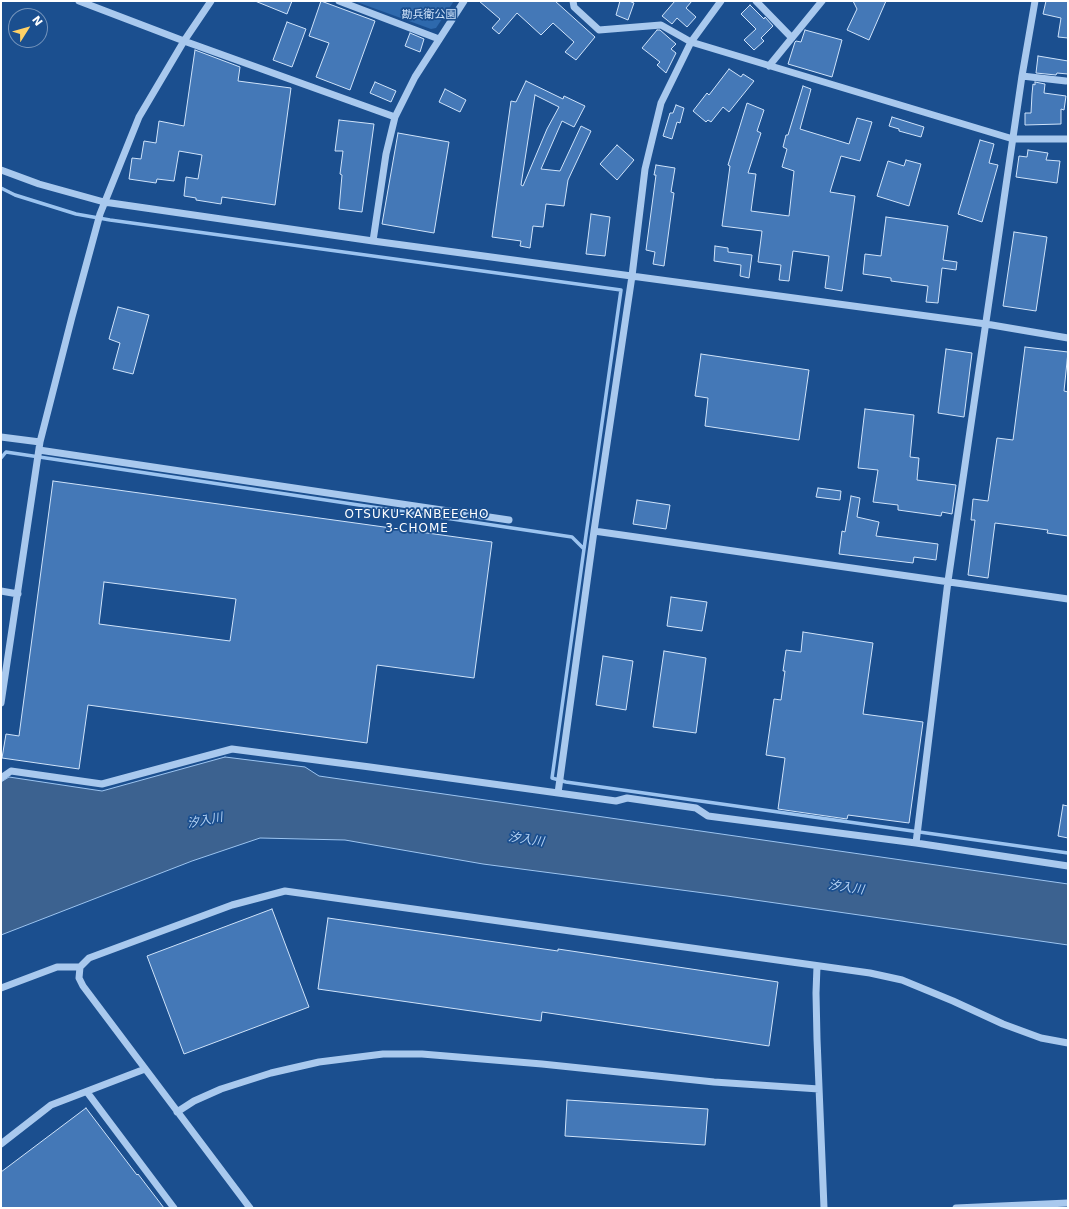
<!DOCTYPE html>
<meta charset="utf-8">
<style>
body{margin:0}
#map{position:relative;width:1069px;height:1209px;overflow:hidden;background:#1b4f8f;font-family:"DejaVu Sans",sans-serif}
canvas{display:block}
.frame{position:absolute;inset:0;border:2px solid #fff;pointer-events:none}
.north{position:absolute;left:8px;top:8px;width:40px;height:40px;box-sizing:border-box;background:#1b4f8f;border:1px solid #7695bc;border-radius:50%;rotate:53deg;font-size:11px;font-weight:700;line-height:16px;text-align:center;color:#fff}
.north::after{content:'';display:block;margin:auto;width:14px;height:18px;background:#ffd166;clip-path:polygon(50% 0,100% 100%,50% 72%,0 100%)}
</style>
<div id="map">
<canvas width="1069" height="1209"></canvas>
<div class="frame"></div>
<div class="north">N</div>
</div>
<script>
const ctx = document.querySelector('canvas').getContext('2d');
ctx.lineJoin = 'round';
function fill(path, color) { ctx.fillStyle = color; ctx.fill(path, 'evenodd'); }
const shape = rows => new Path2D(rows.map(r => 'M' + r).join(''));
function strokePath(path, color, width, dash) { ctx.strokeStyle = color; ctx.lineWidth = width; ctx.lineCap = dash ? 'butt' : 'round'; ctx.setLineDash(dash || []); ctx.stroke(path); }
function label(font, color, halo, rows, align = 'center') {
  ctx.font = font + ' "DejaVu Sans","Noto Sans JP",sans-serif'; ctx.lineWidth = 3.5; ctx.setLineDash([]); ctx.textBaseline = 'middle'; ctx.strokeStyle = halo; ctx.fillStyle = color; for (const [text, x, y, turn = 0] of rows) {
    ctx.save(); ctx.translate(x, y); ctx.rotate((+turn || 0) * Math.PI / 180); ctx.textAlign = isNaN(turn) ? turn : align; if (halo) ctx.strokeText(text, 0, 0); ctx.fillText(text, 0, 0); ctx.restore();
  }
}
const green = shape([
 [354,1,454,1,436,28,431,29]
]);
const water = shape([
 [225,757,305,767,319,776,1068,884,1068,945,727,896,483,864,345,840,260,838,192,861,1,935,1,782,9,777,102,791,225,757]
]);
const stream = shape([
 [1,188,15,195,76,214,110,220,621,290,584,549],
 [1,458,6,452,572,537,584,549,552,778,566,782,1068,853]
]);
const building = shape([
 [255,1,292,1,287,14,255,1],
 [321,1,375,21,350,90,316,77,329,43,309,36,321,1],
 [479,1,555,1,595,37,576,60,565,52,574,42,553,23,541,35,517,13,499,34,492,28,500,19,479,1],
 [620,1,629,1,634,3,628,20,616,15,620,1],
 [675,1,692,1,686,8,696,17,687,27,677,18,672,24,662,16,675,1],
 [853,1,886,1,869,40,847,30,857,9,853,1],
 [1046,1,1068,1,1068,38,1058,37,1061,18,1043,14,1046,1],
 [750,5,764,19,765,17,773,26,761,38,764,41,754,50,744,40,756,29,741,14,750,5],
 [287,22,306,29,292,67,273,60,287,22],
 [657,30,660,30,676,44,671,49,676,53,666,73,657,65,660,62,642,48,657,30],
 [805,30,842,40,832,77,788,64,795,42,796,41,801,42,805,30],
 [410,33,424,39,420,52,405,46,410,33],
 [195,50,240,67,238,81,291,88,275,205,222,197,221,204,196,200,196,198,184,196,186,177,198,179,202,155,179,151,174,181,157,179,156,183,129,179,132,158,141,159,144,141,156,143,159,121,184,126,195,50],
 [1038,56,1068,61,1068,74,1057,73,1056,75,1036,73,1038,56],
 [729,69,741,77,743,74,754,81,729,112,723,107,711,122,708,120,706,122,693,111,707,93,709,95,729,69],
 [526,81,563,99,564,96,585,106,574,127,562,121,541,169,560,171,581,126,591,131,568,180,564,206,546,204,543,227,533,226,530,248,520,246,521,241,492,237,511,101,516,102,526,81],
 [535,95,559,107,547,129,523,186,521,185,535,95],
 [375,82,396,91,391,102,370,93,375,82],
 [1035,82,1045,84,1044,93,1066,96,1064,110,1061,109,1061,124,1025,125,1025,113,1031,113,1032,94,1033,84,1035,85,1035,82],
 [803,86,811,89,800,129,849,144,857,118,872,122,860,161,841,156,830,192,855,196,842,291,825,288,829,256,793,251,789,281,779,280,781,265,758,262,762,231,722,226,730,166,728,165,747,103,764,110,757,131,761,133,748,173,756,174,751,211,789,216,794,171,782,167,787,149,783,147,786,135,788,135,803,86],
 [445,89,466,100,460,112,439,102,445,89],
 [676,105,684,108,680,123,677,122,672,139,663,136,670,113,673,113,676,105],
 [892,117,924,127,921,137,899,131,899,129,889,126,892,117],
 [339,120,374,124,362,212,339,209,342,175,340,174,343,151,335,151,339,120],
 [398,133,449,142,434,233,382,224,398,133],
 [980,140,994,144,989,163,998,165,982,222,958,214,980,140],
 [617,145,634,160,617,180,600,164,617,145],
 [1028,150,1048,153,1046,160,1060,161,1057,183,1016,177,1019,156,1027,157,1028,150],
 [906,160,921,164,909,206,877,196,888,161,904,166,906,160],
 [656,165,675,168,671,192,674,193,664,266,653,264,655,252,646,250,656,175,654,175,656,165],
 [591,214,610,217,605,256,586,254,591,214],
 [886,217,948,226,943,260,957,262,956,270,942,268,938,303,926,302,928,286,891,281,891,278,863,274,865,254,881,256,886,217],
 [1014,232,1047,237,1036,311,1003,306,1014,232],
 [715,246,728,248,728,252,752,255,749,278,740,276,741,265,714,261,715,246],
 [118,307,149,315,133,374,113,369,120,343,109,339,118,307],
 [1025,347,1068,352,1064,391,1068,392,1068,536,1047,533,1048,530,995,523,988,578,968,575,975,520,971,520,973,499,988,501,997,438,1013,440,1025,347],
 [946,349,972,353,964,417,938,413,946,349],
 [701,354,809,370,799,440,705,426,708,398,695,396,701,354],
 [865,409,914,415,910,457,919,458,917,480,956,485,952,514,942,512,941,516,898,510,898,505,873,502,878,470,858,468,865,409],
 [53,481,492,542,474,678,377,665,367,743,88,705,79,769,2,758,6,734,19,736,53,481],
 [104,582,236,599,230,641,99,624,104,582],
 [818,488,841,491,840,500,816,497,818,488],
 [851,496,860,498,857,517,879,522,876,536,938,544,936,560,914,557,913,563,839,554,842,531,845,532,851,496],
 [637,500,670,505,666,529,633,524,637,500],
 [671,597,707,602,702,631,667,626,671,597],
 [803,632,873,643,863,714,923,722,909,823,848,815,847,819,778,809,785,758,766,755,774,699,781,700,785,671,783,671,786,650,801,652,803,632],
 [664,651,706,658,696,733,653,727,664,651],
 [603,656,633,661,626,710,596,705,603,656],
 [1063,805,1068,806,1068,838,1058,836,1063,805],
 [272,909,309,1007,184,1054,147,956,272,909],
 [328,918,558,951,558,949,778,982,769,1046,542,1012,541,1021,318,989,328,918],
 [567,1100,708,1109,705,1145,565,1136,567,1100],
 [86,1108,137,1175,138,1174,164,1208,1,1208,1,1172,86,1108]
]);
const minor = shape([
 [79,1,184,41,395,117],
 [339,1,439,39],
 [573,1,574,7,599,30,661,25,691,42,1013,139,1068,139],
 [756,1,792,38],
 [769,66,822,1],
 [1022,76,1066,81],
 [1,170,39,184,104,202,373,241,986,324,1068,338],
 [373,241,386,154,395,117,415,77,464,1],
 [1,437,40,442],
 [39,450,509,520],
 [594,531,1068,599],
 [1,591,18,594],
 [1,703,40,442,72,317,100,214,139,117,184,41,211,1],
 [1,778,11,771,102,784,232,749,370,767,616,801,627,798,696,808,708,816,916,843,1068,866],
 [558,793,594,531,632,276,645,169,661,103,691,42,721,1],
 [916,843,948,581,1022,76,1035,1],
 [817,966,816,993,817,1039,824,1208],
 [1,988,57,967,80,967],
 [87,1092,174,1208],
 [177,1112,194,1101,221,1089,271,1073,319,1062,383,1054,422,1054,542,1064,714,1082,819,1089],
 [1,1144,51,1105,145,1069],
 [250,1208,83,986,79,978,80,967,89,958,232,905,285,891,870,973,902,980,953,1001,1003,1024,1041,1038,1068,1043],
 [956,1208,1068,1203]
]);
const parkNames = [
 ["勘兵衛公園",429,15]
];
const neighbourhoodNames = [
 ["OTSUKU-KANBEECHO",417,515],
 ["3-CHOME",417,529]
];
const waterNames = [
 ["汐入川",205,821,-11],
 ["汐入川",526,840,8],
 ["汐入川",846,888,8]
];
fill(green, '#2e69ad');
fill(water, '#3c6290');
strokePath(water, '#9cc4f0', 1);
strokePath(stream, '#9cc4f0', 3.5);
fill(building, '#4478b7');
strokePath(building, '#cfe3fa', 1);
strokePath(minor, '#a9c9ee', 7);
label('11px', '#cfe3fa', '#1b4f8f', parkNames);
ctx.letterSpacing = '1px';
label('12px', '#fff', '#1b4f8f', neighbourhoodNames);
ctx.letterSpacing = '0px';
label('italic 12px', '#b5d3f5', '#1b4f8f', waterNames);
</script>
